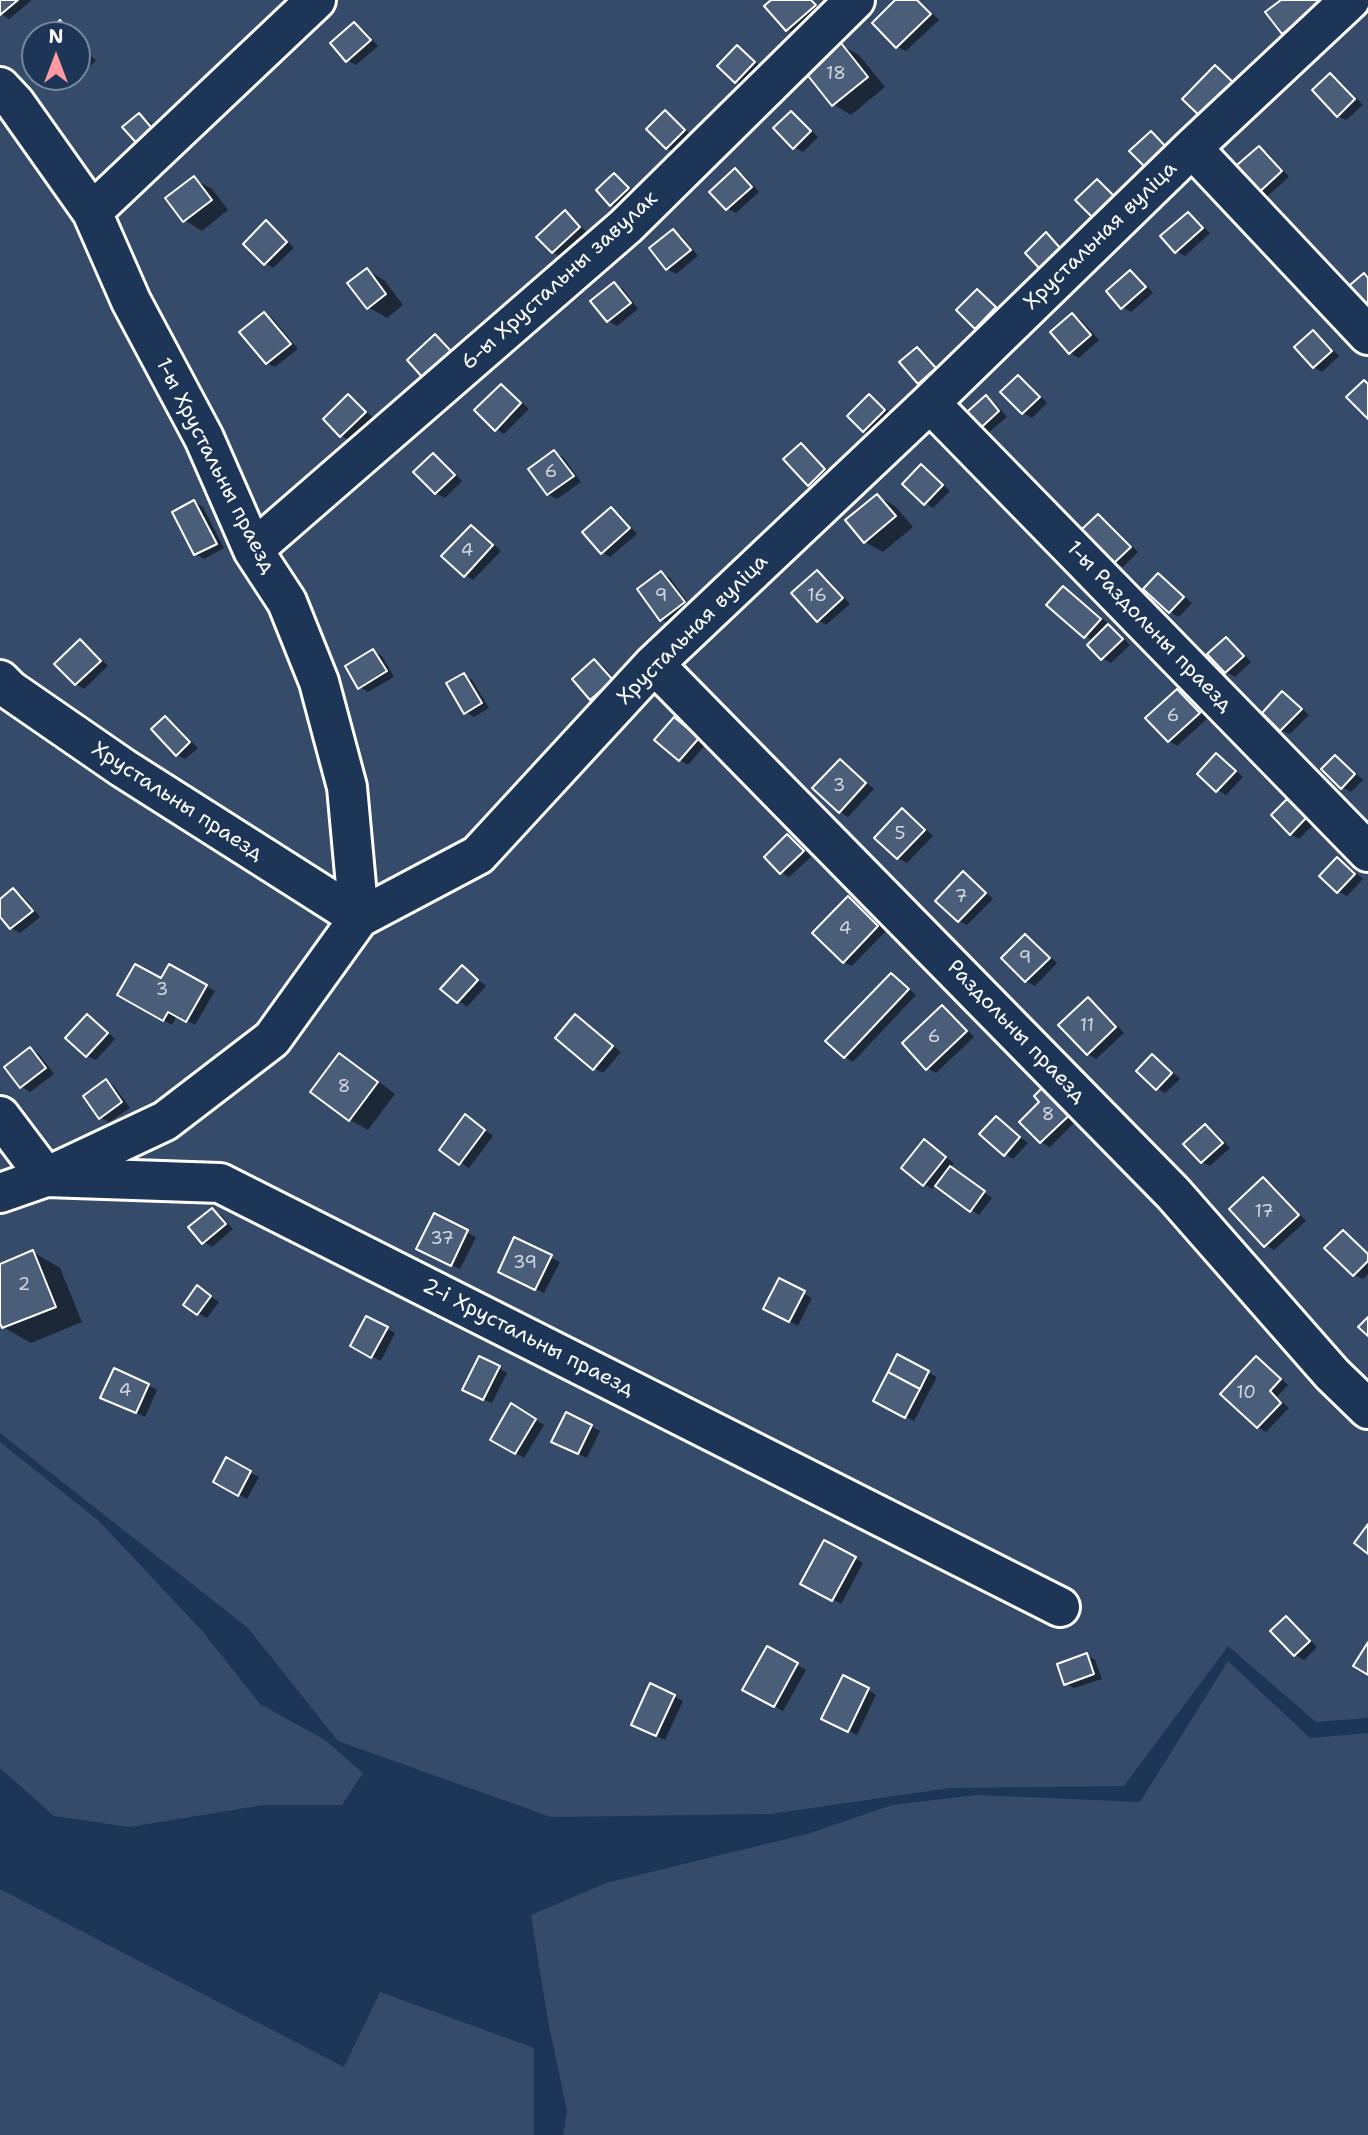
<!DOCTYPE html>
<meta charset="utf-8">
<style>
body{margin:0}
#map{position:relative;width:1368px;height:2135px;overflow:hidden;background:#1d3557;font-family:"Shantell Sans",sans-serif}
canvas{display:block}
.north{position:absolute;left:21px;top:21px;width:70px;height:70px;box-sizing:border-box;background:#1d3557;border:2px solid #77869a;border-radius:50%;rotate:0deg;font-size:19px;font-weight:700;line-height:28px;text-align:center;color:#fff}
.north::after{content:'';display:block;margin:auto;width:24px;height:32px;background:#ff9aa2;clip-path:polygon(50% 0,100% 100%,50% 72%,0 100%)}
</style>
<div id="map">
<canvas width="1368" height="2135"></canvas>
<div class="north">N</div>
</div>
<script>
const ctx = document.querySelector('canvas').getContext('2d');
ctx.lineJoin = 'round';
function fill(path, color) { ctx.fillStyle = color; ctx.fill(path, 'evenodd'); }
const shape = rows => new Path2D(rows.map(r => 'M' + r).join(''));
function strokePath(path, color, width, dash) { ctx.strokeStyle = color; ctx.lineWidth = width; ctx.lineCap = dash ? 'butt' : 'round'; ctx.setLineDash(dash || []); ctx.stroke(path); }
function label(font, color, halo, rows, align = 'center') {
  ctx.font = font + ' "Shantell Sans",sans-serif'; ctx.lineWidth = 5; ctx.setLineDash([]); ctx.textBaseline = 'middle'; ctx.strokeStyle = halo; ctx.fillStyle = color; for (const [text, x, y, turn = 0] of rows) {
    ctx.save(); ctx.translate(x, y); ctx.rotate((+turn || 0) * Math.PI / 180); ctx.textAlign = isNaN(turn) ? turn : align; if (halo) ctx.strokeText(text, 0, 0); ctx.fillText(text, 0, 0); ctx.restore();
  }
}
const green = shape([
 [0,0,1368,0,1368,1718,1316,1722,1228,1646,1124,1786,950,1788,770,1814,551,1817,338,1741,248,1628,0,1433],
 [35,35,77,35,77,77,35,77],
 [0,1442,99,1521,203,1632,260,1704,325,1740,363,1773,342,1805,263,1805,130,1827,54,1816,0,1768],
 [1228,1661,1310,1738,1368,1733,1368,2135,563,2135,567,2111,548,2021,531,1915,606,1883,807,1834,892,1805,977,1795,1140,1802],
 [0,1889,344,2067,380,1992,534,2048,534,2135,0,2135]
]);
const shadow = shape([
 [0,0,30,0,31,1,9,19,0,13],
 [773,0,813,0,823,11,796,34,787,29],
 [898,0,919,0,939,20,906,51,898,47,874,23],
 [60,22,68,27,75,35,44,35],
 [355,24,363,29,378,46,356,65,347,60],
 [77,38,96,61,77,76],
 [841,45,859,55,885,87,851,115,833,104],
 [737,47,745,52,762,68,744,87,736,82],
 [1331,75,1339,80,1363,105,1346,120,1338,116],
 [665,113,673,117,692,136,676,153,667,148,649,129],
 [791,113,799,118,818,137,803,152,794,147],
 [139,115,148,120,165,139,150,151],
 [1259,148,1268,153,1289,177,1263,200,1255,195],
 [735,170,744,175,759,192,736,213,727,208],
 [614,175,623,180,636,194,620,210,612,205,598,190],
 [194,179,212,189,228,210,202,231,184,220],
 [565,213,573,217,587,233,561,257,553,252],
 [1188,214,1196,219,1210,233,1185,256,1176,251],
 [266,223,275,228,294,248,273,268,265,263],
 [673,231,682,236,698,256,676,274,667,269],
 [367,270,385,281,403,305,387,318,368,307],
 [1131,272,1139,277,1153,293,1131,312,1122,307],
 [614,284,623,289,638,309,617,326,608,321],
 [978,291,986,296,1003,313,985,332,976,327],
 [264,314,273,319,298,349,275,367,267,363],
 [1073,315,1081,320,1099,340,1079,358,1070,353],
 [1313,332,1321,337,1339,356,1322,372,1314,367],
 [435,336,444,341,458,357,424,376],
 [917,349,925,354,943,374,928,387,919,382],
 [1018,377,1027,382,1047,403,1032,418,1023,413,1002,392],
 [501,386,509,391,529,409,504,434,496,429],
 [349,396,357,401,373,418,350,441,342,436,325,419],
 [869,396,877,401,893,415,873,436,864,431,849,416],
 [986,398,994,402,1007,417,982,438,974,433],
 [801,445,809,450,833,475,817,489,809,484],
 [554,452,563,457,581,482,557,499,548,494,531,469],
 [434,455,442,460,462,481,445,498,436,493],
 [921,467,930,472,950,491,933,508,925,503],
 [877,496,895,506,913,527,883,552,865,542],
 [194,502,203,507,224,548,204,559,196,554],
 [611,509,620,514,637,534,610,557,602,552],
 [1098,516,1107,521,1138,552,1123,567,1115,562],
 [472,527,480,532,501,551,473,580,465,575],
 [817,572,826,577,850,604,826,625,818,620],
 [661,573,670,578,692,608,670,624,662,620],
 [1158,575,1166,580,1192,603,1179,617,1170,612,1145,589],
 [1063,588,1072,593,1109,624,1107,626,1117,631,1130,645,1111,663,1102,658,1093,641,1049,605],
 [1226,639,1234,644,1251,662,1235,677,1226,672,1210,654],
 [80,641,88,646,108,666,84,689,76,684],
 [373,651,382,656,394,677,368,692,360,687],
 [595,661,603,666,621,685,600,704,592,699],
 [464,675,472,680,489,708,474,717,466,712],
 [1178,691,1186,696,1207,719,1177,746,1169,741],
 [1283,693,1291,698,1309,715,1290,734,1281,730,1264,713],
 [166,718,174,723,198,748,185,759,177,755],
 [675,719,707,743,688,765,680,760],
 [1216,755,1225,760,1243,777,1226,795,1218,790],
 [1335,757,1343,762,1363,780,1351,792,1342,787],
 [840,761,848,766,874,789,848,817,840,812],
 [1288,802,1296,806,1314,824,1299,839,1291,834],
 [903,811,911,815,933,836,907,863,898,858,877,838],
 [787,836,796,841,811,857,789,877,781,872],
 [1338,859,1346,864,1363,879,1347,896,1338,891],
 [964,874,972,878,993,899,967,925,959,921],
 [13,890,22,895,40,917,20,933,11,928,0,914,0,901],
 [848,899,856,903,886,931,852,966,844,962],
 [1026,936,1034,941,1057,963,1035,986,1026,981],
 [170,966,215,991,195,1025,177,1015,172,1025,119,994,162,981],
 [462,968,486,986,467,1007,443,988],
 [891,975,899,980,916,995,853,1062,845,1057],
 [1088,999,1096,1004,1124,1033,1096,1059,1088,1054],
 [942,1007,950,1012,974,1037,936,1073,928,1068],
 [87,1016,96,1021,115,1039,96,1060,87,1056,68,1038],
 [576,1016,621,1052,603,1073,594,1068],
 [30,1049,39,1054,54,1074,30,1092,22,1087],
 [339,1055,357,1065,395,1094,368,1130,350,1120,312,1092],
 [1153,1056,1161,1061,1180,1079,1165,1093,1157,1088],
 [106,1081,114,1086,130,1108,109,1122,101,1118],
 [1042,1102,1084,1113,1050,1147,1041,1142,1021,1122],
 [996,1118,1028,1143,1013,1159,1005,1154],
 [473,1121,493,1136,469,1168,441,1149],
 [1206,1126,1214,1131,1230,1148,1210,1166,1202,1162],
 [925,1141,954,1163,950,1168,992,1198,979,1215,936,1185,932,1189,924,1184],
 [1264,1179,1272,1184,1306,1221,1274,1250,1266,1245],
 [212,1210,221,1215,233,1229,212,1247,204,1242],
 [435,1216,476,1237,460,1269,427,1253],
 [1343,1232,1352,1237,1368,1253,1368,1274,1363,1279,1354,1275],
 [515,1240,560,1262,544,1293,509,1276],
 [33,1252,60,1268,82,1322,31,1343,3,1327,0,1318,0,1265],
 [780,1280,812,1298,798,1326,765,1308],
 [206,1293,219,1302,207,1318,198,1313],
 [367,1318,395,1333,381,1361,352,1346],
 [898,1357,937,1377,914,1421,875,1400],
 [1256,1358,1265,1363,1288,1385,1277,1397,1289,1408,1266,1432,1258,1427],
 [499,1368,507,1373,492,1403,472,1394],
 [148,1385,157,1390,145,1417,111,1402],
 [512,1406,544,1425,524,1458,492,1439],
 [567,1414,600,1431,587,1458,562,1446],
 [226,1460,259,1477,247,1499,215,1481],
 [825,1542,863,1563,841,1604,803,1583],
 [1286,1618,1294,1623,1317,1647,1304,1660,1295,1655,1272,1631],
 [767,1648,806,1670,783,1711,745,1689],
 [1086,1655,1095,1660,1102,1679,1074,1688,1066,1684],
 [651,1685,683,1701,665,1740,641,1729],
 [868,1690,876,1695,857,1735,832,1723]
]);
const building = shape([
 [0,0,18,0,0,15,0,0],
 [771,0,811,0,816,5,786,31,764,6,771,0],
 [895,0,917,0,931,14,896,48,872,23,895,0],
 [1281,0,1328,0,1282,34,1265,12,1281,0],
 [60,20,72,35,42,35,60,20],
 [354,22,371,40,346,62,330,43,354,22],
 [77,41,89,55,77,65,77,41],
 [841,43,868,77,832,106,805,72,841,43],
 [737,45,755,62,735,83,717,66,737,45],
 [1215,65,1238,87,1205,121,1182,99,1215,65],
 [1330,73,1355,99,1337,117,1312,90,1330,73],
 [665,110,685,130,666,149,646,129,665,110],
 [791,111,811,131,793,149,773,128,791,111],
 [139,113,157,134,141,148,122,127,139,113],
 [1151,131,1168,149,1147,169,1129,151,1151,131],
 [1259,146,1282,171,1254,197,1230,171,1259,146],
 [735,168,752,187,726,210,709,192,735,168],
 [614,173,629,188,610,206,596,190,614,173],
 [194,176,212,200,183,222,165,198,194,176],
 [1097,179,1116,198,1094,219,1075,200,1097,179],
 [565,210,580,227,552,253,536,237,565,210],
 [1188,212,1203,228,1175,253,1160,236,1188,212],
 [266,220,287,242,264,265,243,244,266,220],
 [673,229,691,250,666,270,649,248,673,229],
 [1046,232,1061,249,1040,269,1025,253,1046,232],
 [367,268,386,294,367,309,347,283,367,268],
 [1130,270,1146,287,1121,309,1106,291,1130,270],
 [1364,273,1368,278,1368,307,1344,290,1364,273],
 [614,282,631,303,607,322,590,301,614,282],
 [977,289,996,307,975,329,956,310,977,289],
 [264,312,291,344,266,364,239,332,264,312],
 [1072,313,1091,335,1069,354,1050,332,1072,313],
 [1313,330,1332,351,1313,368,1294,347,1313,330],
 [435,334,451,351,423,378,407,360,435,334],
 [917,347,936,368,918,384,899,362,917,347],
 [1018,375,1040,397,1022,414,1000,392,1018,375],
 [1364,380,1368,384,1368,419,1346,397,1364,380],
 [501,384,521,403,495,431,474,410,501,384],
 [348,394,366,412,340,437,323,419,348,394],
 [869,394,885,410,863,432,847,416,869,394],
 [986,395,999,411,973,435,959,419,986,395],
 [801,443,825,469,808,486,783,459,801,443],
 [554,450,574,476,547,495,528,469,554,450],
 [433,453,455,475,435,494,413,472,433,453],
 [921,464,943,485,924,505,902,484,921,464],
 [877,494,896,516,864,543,845,520,877,494],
 [194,500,217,544,194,555,172,512,194,500],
 [611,507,630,528,601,554,582,532,611,507],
 [1098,514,1131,547,1114,563,1081,530,1098,514],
 [471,525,493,545,464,577,441,556,471,525],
 [817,570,843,598,817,622,791,593,817,570],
 [661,571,685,602,660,621,637,589,661,571],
 [1158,573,1184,597,1169,613,1143,589,1158,573],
 [1063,586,1101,619,1084,638,1046,605,1063,586],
 [1108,624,1123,639,1101,660,1087,645,1108,624],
 [1226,637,1244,656,1225,673,1207,654,1226,637],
 [80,639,101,661,75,685,54,664,80,639],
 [373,649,387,671,358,689,345,666,373,649],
 [594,659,613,680,590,700,572,679,594,659],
 [464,673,482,703,464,714,446,683,464,673],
 [1177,689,1200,713,1168,742,1145,718,1177,689],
 [1282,691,1302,709,1280,731,1262,713,1282,691],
 [165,716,190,742,176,756,151,729,165,716],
 [674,717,699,738,679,761,654,740,674,717],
 [1216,753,1236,771,1216,792,1197,774,1216,753],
 [1335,755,1355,774,1341,789,1321,769,1335,755],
 [840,759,866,783,839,813,812,788,840,759],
 [1287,799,1306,818,1290,835,1271,815,1287,799],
 [902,808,925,830,897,859,874,838,902,808],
 [787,834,804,851,780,874,764,857,787,834],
 [1337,857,1355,874,1337,893,1319,876,1337,857],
 [963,871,986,893,958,922,935,901,963,871],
 [13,888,33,911,10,929,0,917,0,899,13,888],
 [848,896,878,926,843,963,812,933,848,896],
 [1025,934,1050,958,1025,982,1001,958,1025,934],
 [135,964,161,978,169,964,207,985,186,1022,168,1012,163,1021,117,995,135,964],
 [462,965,478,980,457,1003,440,989,462,965],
 [891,973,909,989,844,1058,825,1041,891,973],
 [1088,997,1116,1027,1087,1055,1058,1025,1088,997],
 [942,1005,967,1031,926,1070,902,1043,942,1005],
 [87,1014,108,1033,86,1057,65,1038,87,1014],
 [575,1014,613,1046,593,1070,555,1038,575,1014],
 [30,1047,46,1068,20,1088,4,1067,30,1047],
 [339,1053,378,1082,349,1121,310,1092,339,1053],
 [1152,1054,1172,1073,1156,1090,1136,1071,1152,1054],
 [106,1079,122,1102,99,1119,83,1096,106,1079],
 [1050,1080,1077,1108,1040,1143,1019,1122,1039,1102,1034,1096,1050,1080],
 [465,1114,485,1130,459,1165,439,1150,465,1114],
 [996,1116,1020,1137,1004,1156,979,1134,996,1116],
 [1205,1124,1223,1143,1201,1163,1183,1144,1205,1124],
 [924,1139,946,1157,923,1186,901,1168,924,1139],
 [950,1166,985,1191,970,1212,935,1186,950,1166],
 [1263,1177,1299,1215,1264,1247,1229,1209,1263,1177],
 [212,1208,226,1224,202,1244,188,1227,212,1208],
 [434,1213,468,1230,451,1266,416,1249,434,1213],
 [1343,1230,1368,1254,1368,1261,1353,1276,1324,1248,1343,1230],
 [514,1237,552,1255,535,1290,498,1272,514,1237],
 [33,1250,56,1307,2,1328,0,1323,0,1264,33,1250],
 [779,1278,805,1291,789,1322,763,1309,779,1278],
 [197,1285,211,1296,197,1315,183,1305,197,1285],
 [366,1316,388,1327,371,1358,350,1346,366,1316],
 [1368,1317,1368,1336,1358,1327,1368,1317],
 [897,1354,929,1371,920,1389,888,1372,897,1354],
 [479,1356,500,1366,483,1400,462,1390,479,1356],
 [1256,1356,1281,1379,1270,1391,1281,1403,1257,1428,1220,1394,1256,1356],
 [114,1368,149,1384,136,1413,100,1398,114,1368],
 [888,1372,920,1389,905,1418,873,1401,888,1372],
 [511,1403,536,1419,515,1454,490,1440,511,1403],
 [566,1412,592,1425,578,1454,551,1442,566,1412],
 [226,1457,251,1471,238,1496,213,1482,226,1457],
 [1368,1524,1368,1554,1354,1543,1368,1524],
 [824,1540,856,1557,832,1601,800,1584,824,1540],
 [1286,1616,1310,1641,1294,1656,1270,1631,1286,1616],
 [1368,1642,1368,1675,1353,1666,1368,1642],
 [767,1646,798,1663,774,1707,742,1690,767,1646],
 [1087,1653,1094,1674,1064,1685,1057,1664,1087,1653],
 [843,1675,869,1688,848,1732,821,1719,843,1675],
 [650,1683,675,1695,656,1736,631,1725,650,1683]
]);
const minor = shape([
 [0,87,15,103,92,212,131,301,204,438,253,550,287,602,319,682,347,787,359,918],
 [1192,148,1368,335],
 [92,212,316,0],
 [930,403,1368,852],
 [253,550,626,226,855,0],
 [654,664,1173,1193,1332,1374,1368,1409],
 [0,680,10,690,123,768,359,918],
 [0,1116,46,1177,220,1183,1060,1607],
 [0,1193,46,1177,165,1121,272,1039,359,918,478,855,654,664,930,403,1192,148,1350,0]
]);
const numberNames = [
 ["18",836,74],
 ["6",551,472],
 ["4",467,551],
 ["9",661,596],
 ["16",817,596],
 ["6",1173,716],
 ["3",839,786],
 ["5",900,834],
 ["7",961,897],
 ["4",845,929],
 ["9",1025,958],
 ["3",162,990],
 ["11",1087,1026],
 ["6",934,1037],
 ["8",344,1087],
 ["8",1048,1115],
 ["17",1264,1212],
 ["37",442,1239],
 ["39",525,1263],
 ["2",24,1285],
 ["4",125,1391],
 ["10",1246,1393]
];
const streetNames = [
 ["Хрустальная вуліца",1101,236,-44],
 ["6-ы Хрустальны завулак",560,281,-42],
 ["1-ы Хрустальны праезд",215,466,63],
 ["1-ы Раздольны праезд",1149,627,46],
 ["Хрустальная вуліца",693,630,-45],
 ["Хрустальны праезд",177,802,33],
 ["Раздольны праезд",1016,1032,46],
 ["2-і Хрустальны праезд",528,1338,27]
];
fill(green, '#364b69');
fill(shadow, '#0007');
fill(building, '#4a5d79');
strokePath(building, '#fff', 2);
strokePath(minor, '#fff', 44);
strokePath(minor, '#1d3557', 38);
label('18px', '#d2d6de', null, numberNames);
label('21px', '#fff', '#1d3557', streetNames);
</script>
